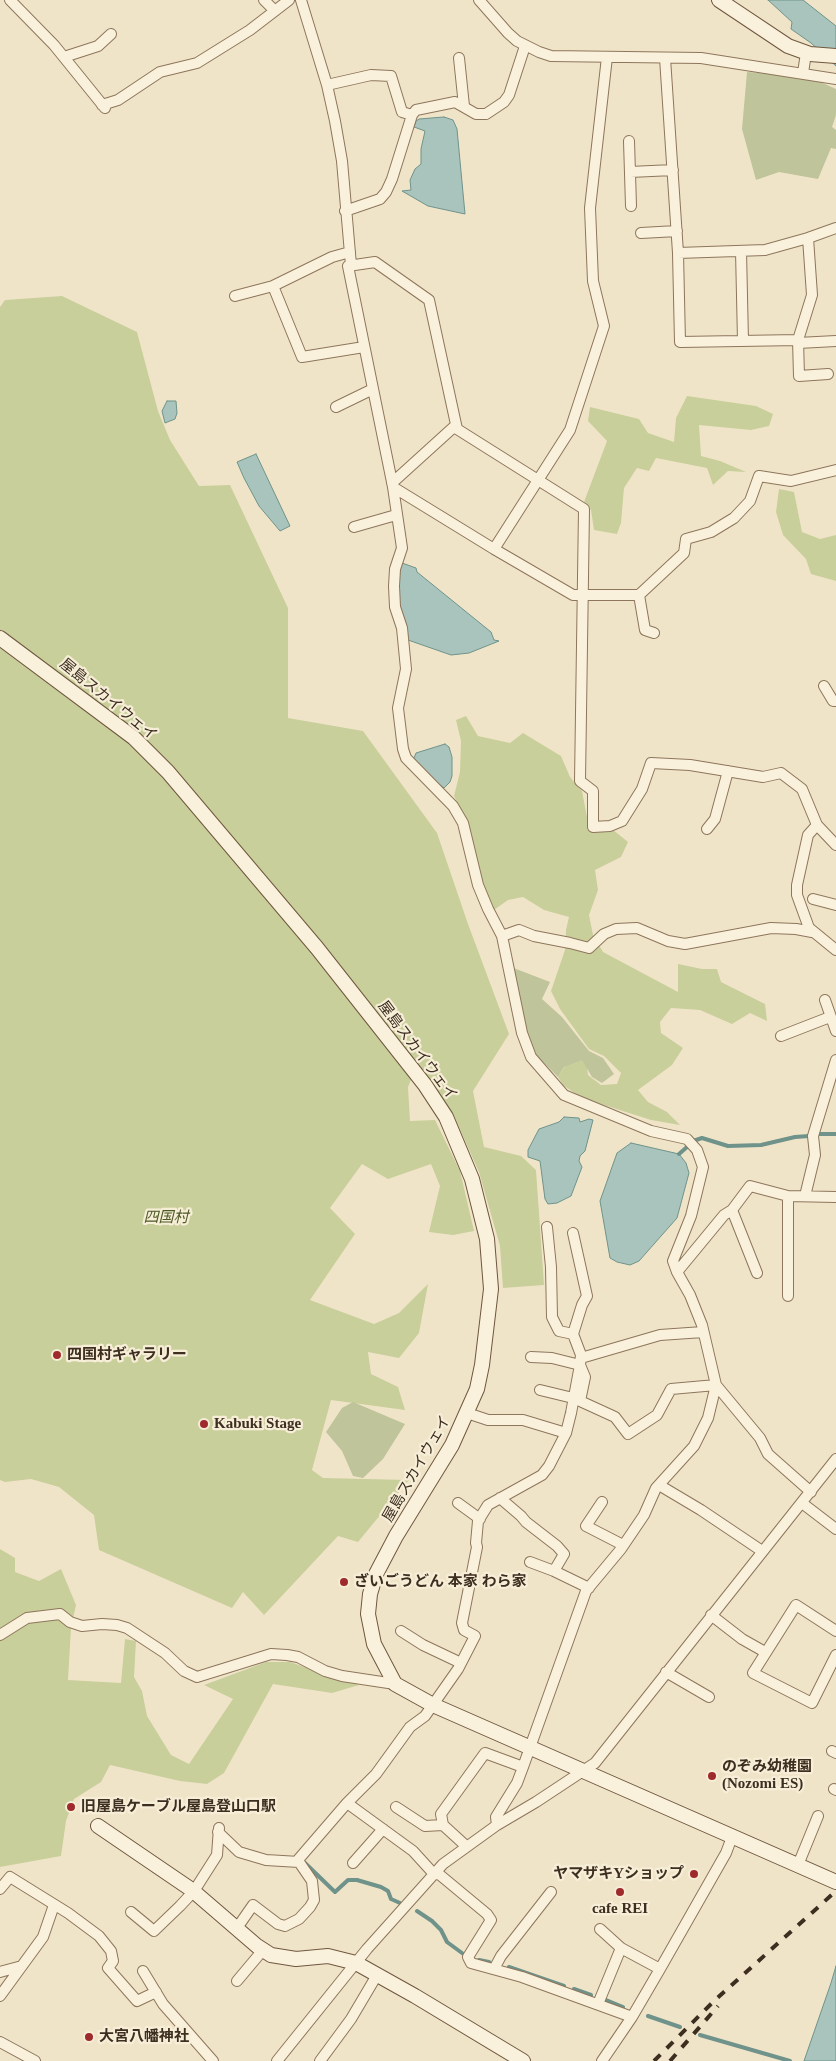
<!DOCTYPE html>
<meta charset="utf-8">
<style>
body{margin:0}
canvas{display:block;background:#f0e4c8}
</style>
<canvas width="836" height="2061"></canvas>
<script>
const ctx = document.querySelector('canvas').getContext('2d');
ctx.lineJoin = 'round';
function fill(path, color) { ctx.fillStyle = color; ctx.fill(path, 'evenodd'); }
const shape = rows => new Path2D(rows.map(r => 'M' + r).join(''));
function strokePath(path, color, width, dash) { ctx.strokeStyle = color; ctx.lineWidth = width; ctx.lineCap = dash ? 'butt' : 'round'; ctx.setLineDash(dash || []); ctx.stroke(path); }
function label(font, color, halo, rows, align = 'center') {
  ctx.font = font + ' "Times New Roman","Noto Sans JP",serif'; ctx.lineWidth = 4.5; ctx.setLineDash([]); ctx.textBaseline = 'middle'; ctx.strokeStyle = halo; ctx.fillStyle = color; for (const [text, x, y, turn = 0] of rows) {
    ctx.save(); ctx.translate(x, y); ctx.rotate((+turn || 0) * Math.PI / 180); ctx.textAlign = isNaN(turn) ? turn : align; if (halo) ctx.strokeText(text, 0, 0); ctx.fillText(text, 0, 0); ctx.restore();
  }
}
const green = shape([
 [62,296,137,332,158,411,170,440,199,486,230,485,288,608,288,718,363,731,437,833,468,924,509,1034,473,1091,484,1147,521,1156,536,1170,544,1285,503,1288,500,1246,479,1172,453,1114,417,1066,408,1087,410,1121,435,1120,460,1171,474,1231,453,1235,429,1232,440,1186,431,1164,388,1179,362,1164,330,1208,355,1234,310,1300,374,1324,399,1313,428,1284,419,1333,399,1358,368,1352,371,1374,398,1387,405,1410,331,1400,312,1470,323,1478,409,1480,358,1542,338,1536,264,1615,243,1592,232,1608,99,1550,94,1515,59,1487,31,1479,5,1482,0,1480,0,307,5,300],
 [687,396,756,406,773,414,769,426,751,430,699,425,701,456,720,461,746,472,728,471,713,485,707,468,656,458,649,471,637,468,624,488,621,523,617,534,594,530,591,510,584,502,607,441,588,421,590,407,639,419,648,433,674,442,676,418],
 [779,489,794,492,802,532,820,539,836,535,836,581,811,574,806,559,783,535,776,512],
 [466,716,478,736,510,743,523,733,561,756,570,777,582,791,589,828,612,829,628,842,621,857,595,870,598,890,589,915,593,935,603,952,678,992,678,964,702,969,717,969,721,982,765,1004,767,1021,750,1013,732,1024,700,1010,671,1008,660,1022,661,1033,683,1048,672,1065,638,1090,648,1102,667,1112,680,1125,651,1120,582,1098,563,1085,558,1077,567,1063,586,1059,588,1075,601,1085,617,1084,621,1073,604,1056,589,1049,560,1009,551,991,565,950,566,930,569,917,544,910,523,897,508,900,494,910,480,875,467,822,454,796,460,772,461,741,456,720],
 [0,1549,15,1558,15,1572,39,1581,61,1569,76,1605,71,1628,68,1680,121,1683,125,1639,136,1641,134,1677,142,1691,147,1716,171,1755,189,1764,233,1699,204,1685,266,1662,290,1662,359,1685,332,1693,273,1684,224,1773,207,1784,180,1781,110,1765,101,1782,74,1799,66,1821,61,1856,0,1867]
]);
const cemetery = shape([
 [747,72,789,75,816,80,836,89,836,115,832,127,836,130,836,149,831,148,818,179,779,172,756,180,742,129],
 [511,967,550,982,542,999,562,1017,589,1051,603,1058,614,1074,602,1083,592,1077,582,1060,564,1067,558,1077,535,1054,525,1032],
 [353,1402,405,1424,383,1459,363,1478,353,1476,342,1451,326,1432,342,1408]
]);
const water = shape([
 [768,0,803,0,836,26,836,66,811,43,791,29,792,22,768,0],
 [444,117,453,120,457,129,465,214,428,206,402,191,411,190,410,180,415,169,421,164,421,149,425,131,414,127,416,121,419,119,444,117],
 [167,401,176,401,177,413,175,419,165,423,162,411,167,401],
 [256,454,290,526,280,531,259,506,244,478,237,462,256,454],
 [402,563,416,568,417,572,491,632,494,640,499,641,469,653,451,655,408,640,398,606,399,571,402,563],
 [445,744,449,747,452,757,452,776,450,782,444,788,431,778,416,762,414,758,416,753,445,744],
 [564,1117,579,1118,580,1122,589,1119,593,1120,585,1151,580,1156,579,1161,582,1167,571,1196,557,1203,548,1204,545,1199,540,1161,528,1157,528,1150,539,1129,559,1122,564,1117],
 [631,1143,679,1154,686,1163,689,1173,677,1218,639,1261,630,1265,617,1262,610,1258,600,1201,617,1153,631,1143],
 [836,1966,836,2061,804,2061,831,1983,836,1966]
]);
const stream = shape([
 [818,1134,836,1134],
 [693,1141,702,1138,728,1146,761,1145,795,1137,809,1136],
 [679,1154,687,1147],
 [305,1863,335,1892,348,1880,357,1880,381,1887,388,1891,391,1899,400,1903],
 [417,1911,432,1921,441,1930,447,1942,462,1953],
 [479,1960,489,1962],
 [509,1967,564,1986],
 [574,1989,591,1995],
 [606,2000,623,2007],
 [648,2016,680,2027],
 [700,2035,790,2061]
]);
const street = shape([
 [10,0,54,45,105,108],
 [264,0,275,11],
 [301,0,327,85,335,121,342,161,351,265],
 [479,0,508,33,517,41,539,52,551,56,701,58,836,79],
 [64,57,98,46,111,34],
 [607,57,590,208,593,281,604,326,570,430,494,549,573,595,639,595,684,553,686,539,711,532,734,518,750,501,759,476,791,481,836,470],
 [459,58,464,106],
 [665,58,678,253,680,342,798,340,812,295,808,238,836,228],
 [803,73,806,53],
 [327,85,371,75,391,76,402,112,412,115],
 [102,105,118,100,160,72,197,63,250,30,289,0],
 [629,141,631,206],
 [630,172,673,170],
 [345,211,380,199,386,192,392,179,412,115,416,110,455,102,476,114,486,114,504,102,509,95,525,46],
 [641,233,677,231],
 [741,251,743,341],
 [678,253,765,250,808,238],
 [273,286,302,357,364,347],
 [235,296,273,286,332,257,350,252],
 [798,340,799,376,828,374],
 [798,343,836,341],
 [336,407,373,389],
 [392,483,456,425],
 [393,487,402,548,395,569,394,586,395,607,402,628,406,669,398,708,403,749,406,758,453,806,463,823,478,885,488,909,502,936],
 [354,527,396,515],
 [494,549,393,487,348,266,375,262,429,300,457,429,584,509,580,781,593,791,593,827,610,826,622,821,642,789,651,763,690,765,763,777,781,773,802,789,817,825,836,845],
 [639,595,645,630,654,633],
 [824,686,833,701,836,701],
 [817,825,808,835,797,885,797,895,809,928,836,950],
 [707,829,715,819,728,771],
 [813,899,836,905],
 [825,1000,836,1031],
 [781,1036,830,1017],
 [805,1196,815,1155,813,1136,836,1060],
 [547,1227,551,1267,552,1317,559,1331,573,1334],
 [573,1233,587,1296,582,1305,573,1334,581,1355,580,1365,585,1377,580,1401,615,1417,628,1434,657,1415,671,1389,716,1385,760,1438,768,1454,811,1492],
 [677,1272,673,1261,691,1216,703,1167,697,1150,687,1139,651,1131,564,1095,531,1057,522,1033,502,936,519,930,534,936,570,943,589,948,604,934,616,929,637,928,668,941,685,944,771,928,796,929,812,932],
 [757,1273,732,1210,750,1186,788,1196,836,1197],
 [788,1296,788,1196],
 [581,1358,660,1335,703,1332],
 [540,1390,573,1398],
 [467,1413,488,1420,523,1420,566,1433],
 [659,1485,701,1510,762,1551],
 [500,1498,521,1516,526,1522,557,1546,564,1554,554,1571,589,1588],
 [602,1502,586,1526,623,1545],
 [458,1503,480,1519],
 [802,1503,836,1529],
 [530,1562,554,1571],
 [711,1615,742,1639,765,1652],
 [401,1631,423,1645,461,1663],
 [836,1631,796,1605,753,1673,812,1703,836,1655],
 [0,1635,27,1618,60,1614,70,1622,82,1626,102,1624,117,1625,127,1628,165,1653,184,1671,197,1677,271,1654,287,1655,298,1657,325,1671,342,1676,395,1684],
 [666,1672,709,1697],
 [832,1751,836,1753],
 [834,1789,836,1790],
 [347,1803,413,1851,433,1873,440,1875,487,1914,491,1920,468,1957,471,1963,522,1977,632,2017],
 [396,1807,425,1826,443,1825,466,1846],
 [443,1825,441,1814,485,1753,523,1767,586,1591,621,1549,644,1515,656,1488,694,1446,708,1418,716,1385,702,1325,690,1295,677,1272,724,1215,732,1210],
 [497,1825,496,1817,517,1783,523,1767],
 [218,1832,239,1852,266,1860,299,1862,312,1881,314,1900,310,1907,299,1919,285,1926,278,1924,253,1905,237,1928],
 [297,1861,347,1803,376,1774,410,1727,425,1716,458,1669,475,1636,464,1630,462,1623,477,1547,476,1543,478,1521,488,1505,542,1475,549,1466,566,1433,571,1413,580,1365,552,1358,531,1357],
 [353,1863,383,1829],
 [798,1865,818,1816],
 [0,1889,10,1877,68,1913,99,1936,111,1951,113,1961,108,1968,137,2001,156,1992],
 [131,1912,154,1931,180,1906,194,1891,217,1855,219,1828],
 [600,1929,621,1948,660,1969],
 [494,1969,501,1956,551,1892],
 [143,1971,163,2004,213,2061],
 [0,1972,22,1966],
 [237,1981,263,1950],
 [0,1996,43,1937,54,1905],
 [598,2004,621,1948],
 [0,2042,35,2061],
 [277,2061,367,1949,443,1864,497,1825,536,1802,595,1763,836,1459],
 [320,2061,351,2019,377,1975],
 [602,2061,632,2017,660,1969,726,1853,732,1837]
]);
const secondary = shape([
 [719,0,788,46,810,54,836,56],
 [0,638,134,738,168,772,317,948,425,1085,446,1117,472,1179,487,1239,491,1289,482,1365,477,1389,452,1445,396,1536,376,1574,370,1594,368,1614,374,1644,395,1684,433,1705,836,1882],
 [98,1826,192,1890,257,1946,271,1955,296,1959,328,1956,356,1963,415,1996,523,2061]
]);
const rail = shape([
 [654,2061,714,2001,836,1891],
 [670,2061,718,2006]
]);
const markers = [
 [57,1355,5,"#9e2a2b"],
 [204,1424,5,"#9e2a2b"],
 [344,1582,5,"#9e2a2b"],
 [712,1776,5,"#9e2a2b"],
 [71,1807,5,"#9e2a2b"],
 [694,1874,5,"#9e2a2b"],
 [620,1892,5,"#9e2a2b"],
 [89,2037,5,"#9e2a2b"]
];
const streetNames = [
 ["屋島スカイウェイ",108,700,39],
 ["屋島スカイウェイ",417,1051,53],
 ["屋島スカイウェイ",417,1469,-60]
];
const parkNames = [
 ["四国村",166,1218]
];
const poiNames = [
 ["四国村ギャラリー",67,1355],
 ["Kabuki Stage",214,1424],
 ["ざいごうどん 本家 わら家",354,1582],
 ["のぞみ幼稚園",722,1767],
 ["(Nozomi ES)",722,1784],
 ["旧屋島ケーブル屋島登山口駅",81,1807],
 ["ヤマザキYショップ",684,1874,"right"],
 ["cafe REI",620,1909,"center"],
 ["大宮八幡神社",99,2037]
];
fill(green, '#c9cf9b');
fill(cemetery, '#bfc49a');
fill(water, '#a9c4bc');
strokePath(water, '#6f938a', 1);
strokePath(stream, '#6f938a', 4);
strokePath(street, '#8d765c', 12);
strokePath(secondary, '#6f573f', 16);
strokePath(street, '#faf1dc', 10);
strokePath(secondary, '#faf1dc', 14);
strokePath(rail, '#3d2e20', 4, [9, 9]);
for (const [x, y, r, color] of markers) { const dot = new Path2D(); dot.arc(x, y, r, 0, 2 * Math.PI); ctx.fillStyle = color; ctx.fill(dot); strokePath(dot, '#f7eed8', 2); }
label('15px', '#3d2e20', '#f7eed8', streetNames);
label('italic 15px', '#4d5a26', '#f7eed8', parkNames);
label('bold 15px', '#3d2e20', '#f7eed8', poiNames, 'left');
</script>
